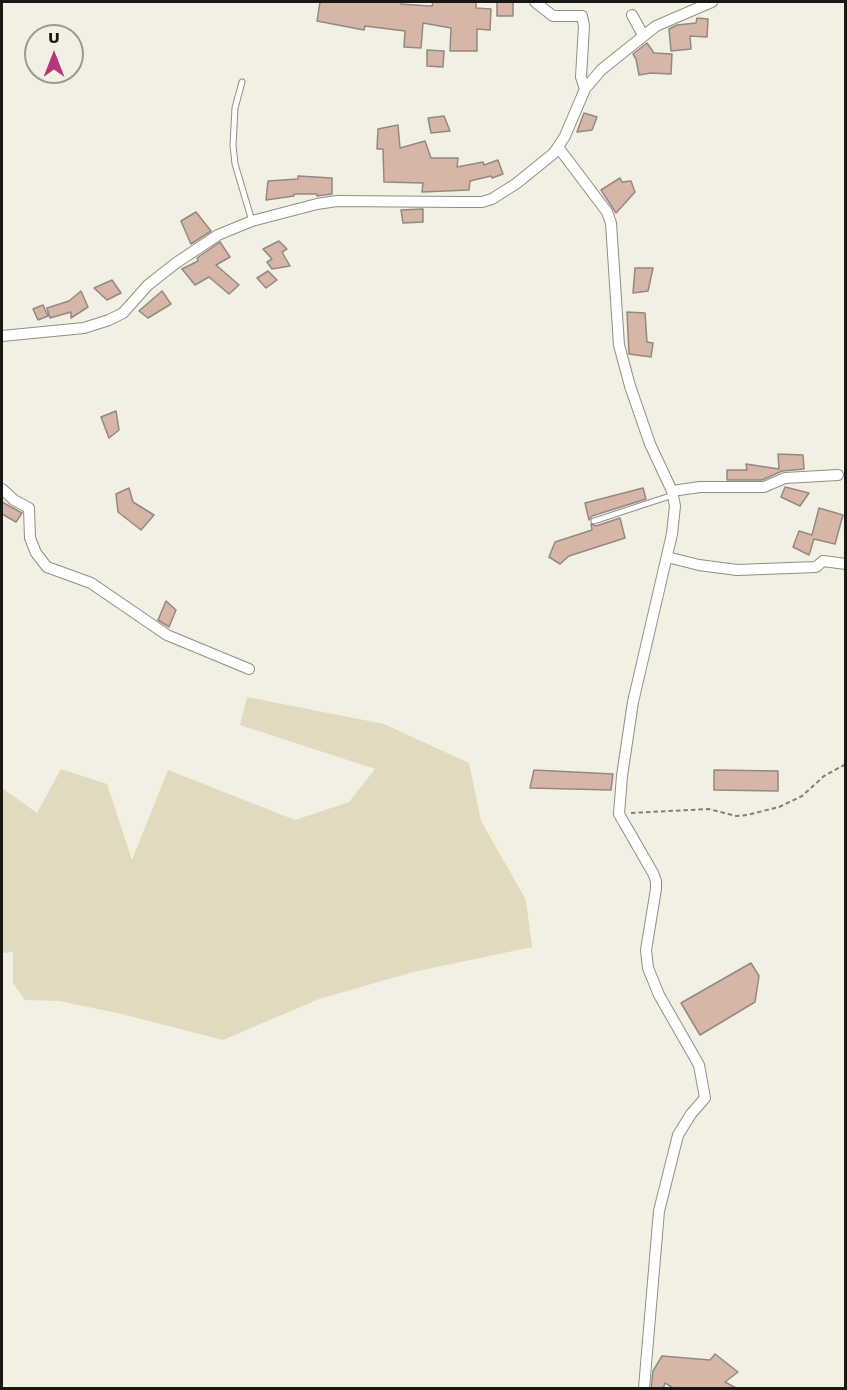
<!DOCTYPE html>
<style>
body{margin:0}
#map{position:relative;width:847px;height:1390px;overflow:hidden;background:#f2efe3;font-family:"Work Sans",sans-serif}
canvas{display:block}
.frame{position:absolute;inset:0;border:3px solid #181713;pointer-events:none}
.north{position:absolute;left:24px;top:24px;width:60px;height:60px;box-sizing:border-box;background:#f2efe3;border:2px solid #9b9990;border-radius:50%;rotate:0deg;font-size:16px;font-weight:700;line-height:24px;text-align:center;color:#181713}
.north::after{content:'';display:block;margin:auto;width:21px;height:27px;background:#b93478;clip-path:polygon(50% 0,100% 100%,50% 72%,0 100%)}
</style>
<div id="map">
<canvas width="847" height="1390"></canvas>
<div class="frame"></div>
<div class="north">U</div>
</div>
<script>
const ctx = document.querySelector('canvas').getContext('2d');
ctx.lineJoin = 'round';
function fill(path, color) { ctx.fillStyle = color; ctx.fill(path, 'evenodd'); }
const shape = rows => new Path2D(rows.map(r => 'M' + r).join(''));
function strokePath(path, color, width, dash) { ctx.strokeStyle = color; ctx.lineWidth = width; ctx.lineCap = dash ? 'butt' : 'round'; ctx.setLineDash(dash || []); ctx.stroke(path); }
const green = shape([
 [247,697,384,724,469,763,481,821,526,900,532,947,413,972,319,999,223,1040,122,1014,59,1001,25,1000,13,983,13,952,2,953,2,788,37,813,61,769,107,784,132,860,168,770,295,820,349,802,375,769,240,725]
]);
const building = shape([
 [320,2,400,2,401,4,429,6,432,6,433,2,476,2,476,8,491,9,490,30,477,29,477,51,450,51,451,28,423,23,421,48,404,47,405,31,365,26,364,30,317,21,320,2],
 [497,2,513,2,513,16,497,16,497,2],
 [697,18,708,19,707,37,690,36,691,49,671,51,669,29,677,25,696,23,697,18],
 [647,43,654,53,672,54,671,74,651,73,639,75,636,59,633,54,647,43],
 [427,50,444,51,443,67,427,66,427,50],
 [584,113,597,117,592,130,577,132,584,113],
 [444,116,450,131,431,133,428,118,444,116],
 [398,125,400,148,425,141,431,158,458,158,457,167,483,162,484,165,498,160,503,174,492,178,491,176,470,181,469,190,422,192,423,183,384,182,383,149,377,149,378,129,398,125],
 [298,176,332,178,332,194,317,196,317,194,294,194,294,196,266,200,268,181,298,179,298,176],
 [620,178,622,182,631,181,635,192,616,213,601,190,620,178],
 [423,209,423,222,403,223,401,210,423,209],
 [196,212,211,231,191,244,181,221,196,212],
 [279,241,287,249,282,252,290,266,272,269,267,262,272,259,263,249,279,241],
 [220,242,230,257,216,265,239,285,229,294,209,277,195,285,182,269,198,261,197,258,220,242],
 [635,268,653,268,648,291,633,293,635,268],
 [268,271,277,280,266,288,257,278,268,271],
 [112,280,121,293,107,300,94,288,112,280],
 [81,291,88,307,71,318,71,312,50,318,47,308,69,301,81,291],
 [162,291,171,304,148,318,139,311,162,291],
 [43,305,48,316,38,320,33,309,43,305],
 [627,312,645,313,647,342,653,343,651,357,629,354,627,312],
 [116,411,119,430,109,438,101,417,116,411],
 [778,454,803,455,804,469,782,471,762,480,727,480,727,470,747,470,746,464,779,469,778,454],
 [785,487,809,493,800,506,781,497,785,487],
 [129,488,133,502,154,515,141,530,118,512,116,494,129,488],
 [643,488,646,499,592,516,589,520,585,503,643,488],
 [2,502,22,513,16,522,2,514,2,502],
 [819,508,843,515,835,544,814,539,809,555,793,547,799,531,812,535,819,508],
 [620,518,625,538,569,556,560,564,549,557,555,542,592,530,591,524,596,526,620,518],
 [166,601,176,610,169,627,158,620,166,601],
 [534,770,613,774,611,790,530,788,534,770],
 [714,770,778,771,778,791,714,790,714,770],
 [751,963,759,976,755,1002,700,1035,681,1003,751,963],
 [715,1354,738,1372,725,1382,738,1389,675,1389,665,1383,663,1389,651,1389,653,1371,662,1356,710,1360,715,1354]
]);
const path = shape([
 [631,813,709,809,736,816,747,815,779,807,802,796,824,776,846,764]
]);
const service = shape([
 [242,82,235,108,233,145,235,164,252,221],
 [594,521,673,495]
]);
const minor = shape([
 [535,2,553,16,582,16,584,26,581,77,585,89],
 [632,15,643,35],
 [558,147,607,212,611,223,619,345,630,386,650,444,672,491,675,506,672,534,633,702,622,776,619,814,653,873,656,881,656,889,646,950,648,968,659,995,699,1065,705,1098,691,1114,678,1135,659,1211,644,1388],
 [2,336,84,328,109,320,123,313,148,285,176,263,218,235,252,221,317,204,337,201,460,202,482,202,492,199,517,183,554,153,565,136,585,89,601,70,656,26,712,2],
 [2,489,14,500,29,508,30,538,36,553,47,567,91,583,167,635,249,669],
 [672,491,700,487,764,487,785,478,838,475],
 [667,557,699,565,737,570,816,567,823,561,846,564]
]);
fill(green, '#e2dabe');
fill(building, '#d6b7a7');
strokePath(building, '#938883', 1.5);
strokePath(service, '#918e84', 7);
strokePath(minor, '#918e84', 12);
strokePath(path, '#817f77', 2, [4.5, 3]);
strokePath(service, '#fff', 5);
strokePath(minor, '#fff', 10);
</script>
